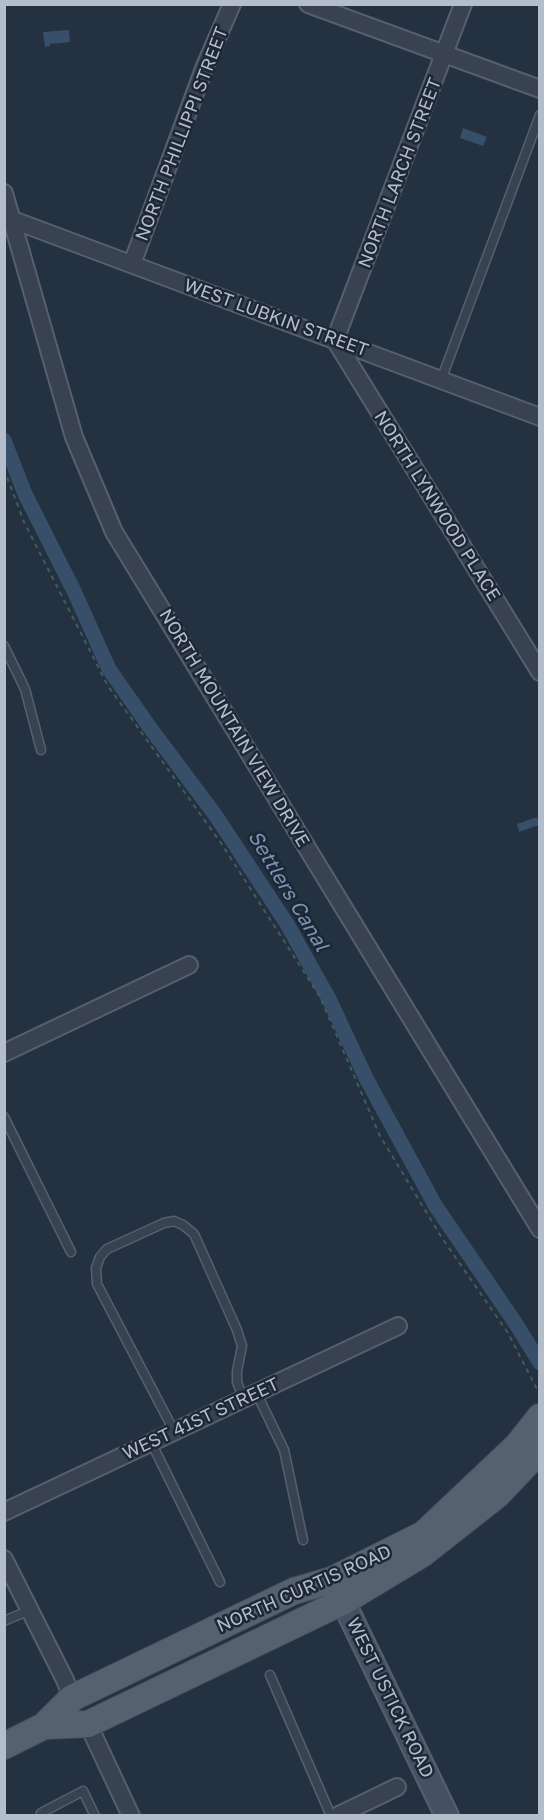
<!DOCTYPE html>
<style>
body{margin:0}
#map{position:relative;width:544px;height:1820px;overflow:hidden;background:#233140;font-family:"Golos Text",sans-serif}
canvas{display:block}
.frame{position:absolute;inset:0;border:6px solid #b4bdca;pointer-events:none}
</style>
<div id="map">
<canvas width="544" height="1820"></canvas>
<div class="frame"></div>
</div>
<script>
const ctx = document.querySelector('canvas').getContext('2d');
ctx.lineJoin = 'round';
function fill(path, color) { ctx.fillStyle = color; ctx.fill(path, 'evenodd'); }
const shape = rows => new Path2D(rows.map(r => 'M' + r).join(''));
function strokePath(path, color, width, dash) { ctx.strokeStyle = color; ctx.lineWidth = width; ctx.lineCap = dash ? 'butt' : 'round'; ctx.setLineDash(dash || []); ctx.stroke(path); }
function label(font, color, halo, rows, align = 'center') {
  ctx.font = font + ' "Golos Text",sans-serif'; ctx.lineWidth = 5; ctx.setLineDash([]); ctx.textBaseline = 'middle'; ctx.strokeStyle = halo; ctx.fillStyle = color; for (const [text, x, y, turn = 0] of rows) {
    ctx.save(); ctx.translate(x, y); ctx.rotate((+turn || 0) * Math.PI / 180); ctx.textAlign = isNaN(turn) ? turn : align; if (halo) ctx.strokeText(text, 0, 0); ctx.fillText(text, 0, 0); ctx.restore();
  }
}
const water = shape([
 [69,30,70,42,50,44,50,46,45,47,43,32],
 [463,128,487,137,483,146,460,138],
 [537,817,539,825,519,832,517,824]
]);
const canal = shape([
 [4,440,25,494,74,591,109,669,151,729,216,816,287,924,329,999,366,1078,435,1205,516,1324,540,1363]
]);
const path = shape([
 [4,469,24,522,108,686,221,843,320,997,380,1136,442,1238,508,1333,540,1395]
]);
const service = shape([
 [441,380,540,115],
 [4,646,25,689,41,750],
 [4,1117,71,1252],
 [256,1392,284,1450,303,1540],
 [174,1431,97,1284,96,1268,100,1257,107,1249,164,1223,174,1221,183,1225,194,1234,237,1330,242,1346,237,1371,237,1382,243,1398],
 [151,1442,220,1582],
 [4,1621,30,1610],
 [270,1675,331,1816],
 [42,1816,41,1813,83,1791,95,1816]
]);
const minor = shape([
 [308,4,540,89],
 [4,193,74,437,114,532,540,1229],
 [13,220,540,417],
 [132,264,205,66,232,4],
 [335,340,540,672],
 [335,340,463,4],
 [4,1053,189,965],
 [4,1512,398,1326],
 [4,1559,65,1680,72,1698],
 [88,1724,131,1816],
 [337,1816,397,1787]
]);
const secondary = shape([
 [335,1585,447,1816]
]);
const primary = shape([
 [44,1726,88,1724,344,1601,422,1554,497,1495,540,1450],
 [4,1746,44,1726,72,1698,294,1591,332,1580,424,1534,518,1445,540,1417]
]);
const streetNames = [
 ["NORTH PHILLIPPI STREET",182,134,-69],
 ["NORTH LARCH STREET",400,173,-69],
 ["WEST LUBKIN STREET",276,318,20],
 ["NORTH LYNWOOD PLACE",437,506,58],
 ["NORTH MOUNTAIN VIEW DRIVE",234,728,59],
 ["WEST 41ST STREET",201,1419,-25],
 ["NORTH CURTIS ROAD",304,1589,-24],
 ["WEST USTICK ROAD",390,1698,64]
];
const waterNames = [
 ["Settlers Canal",288,891,59]
];
fill(water, '#384f6a');
strokePath(canal, '#384f6a', 15);
strokePath(service, '#56606d', 11);
strokePath(minor, '#56606d', 20);
strokePath(secondary, '#56606d', 26);
strokePath(primary, '#444e5c', 28);
strokePath(path, '#445b5e', 2, [4.5, 4.5]);
strokePath(service, '#384250', 8);
strokePath(minor, '#384250', 16);
strokePath(secondary, '#455163', 22);
strokePath(primary, '#566170', 26);
label('18px', '#b4bdca', '#1d2735', streetNames);
label('italic 20px', '#7a95b3', '#1d2735', waterNames);
</script>
